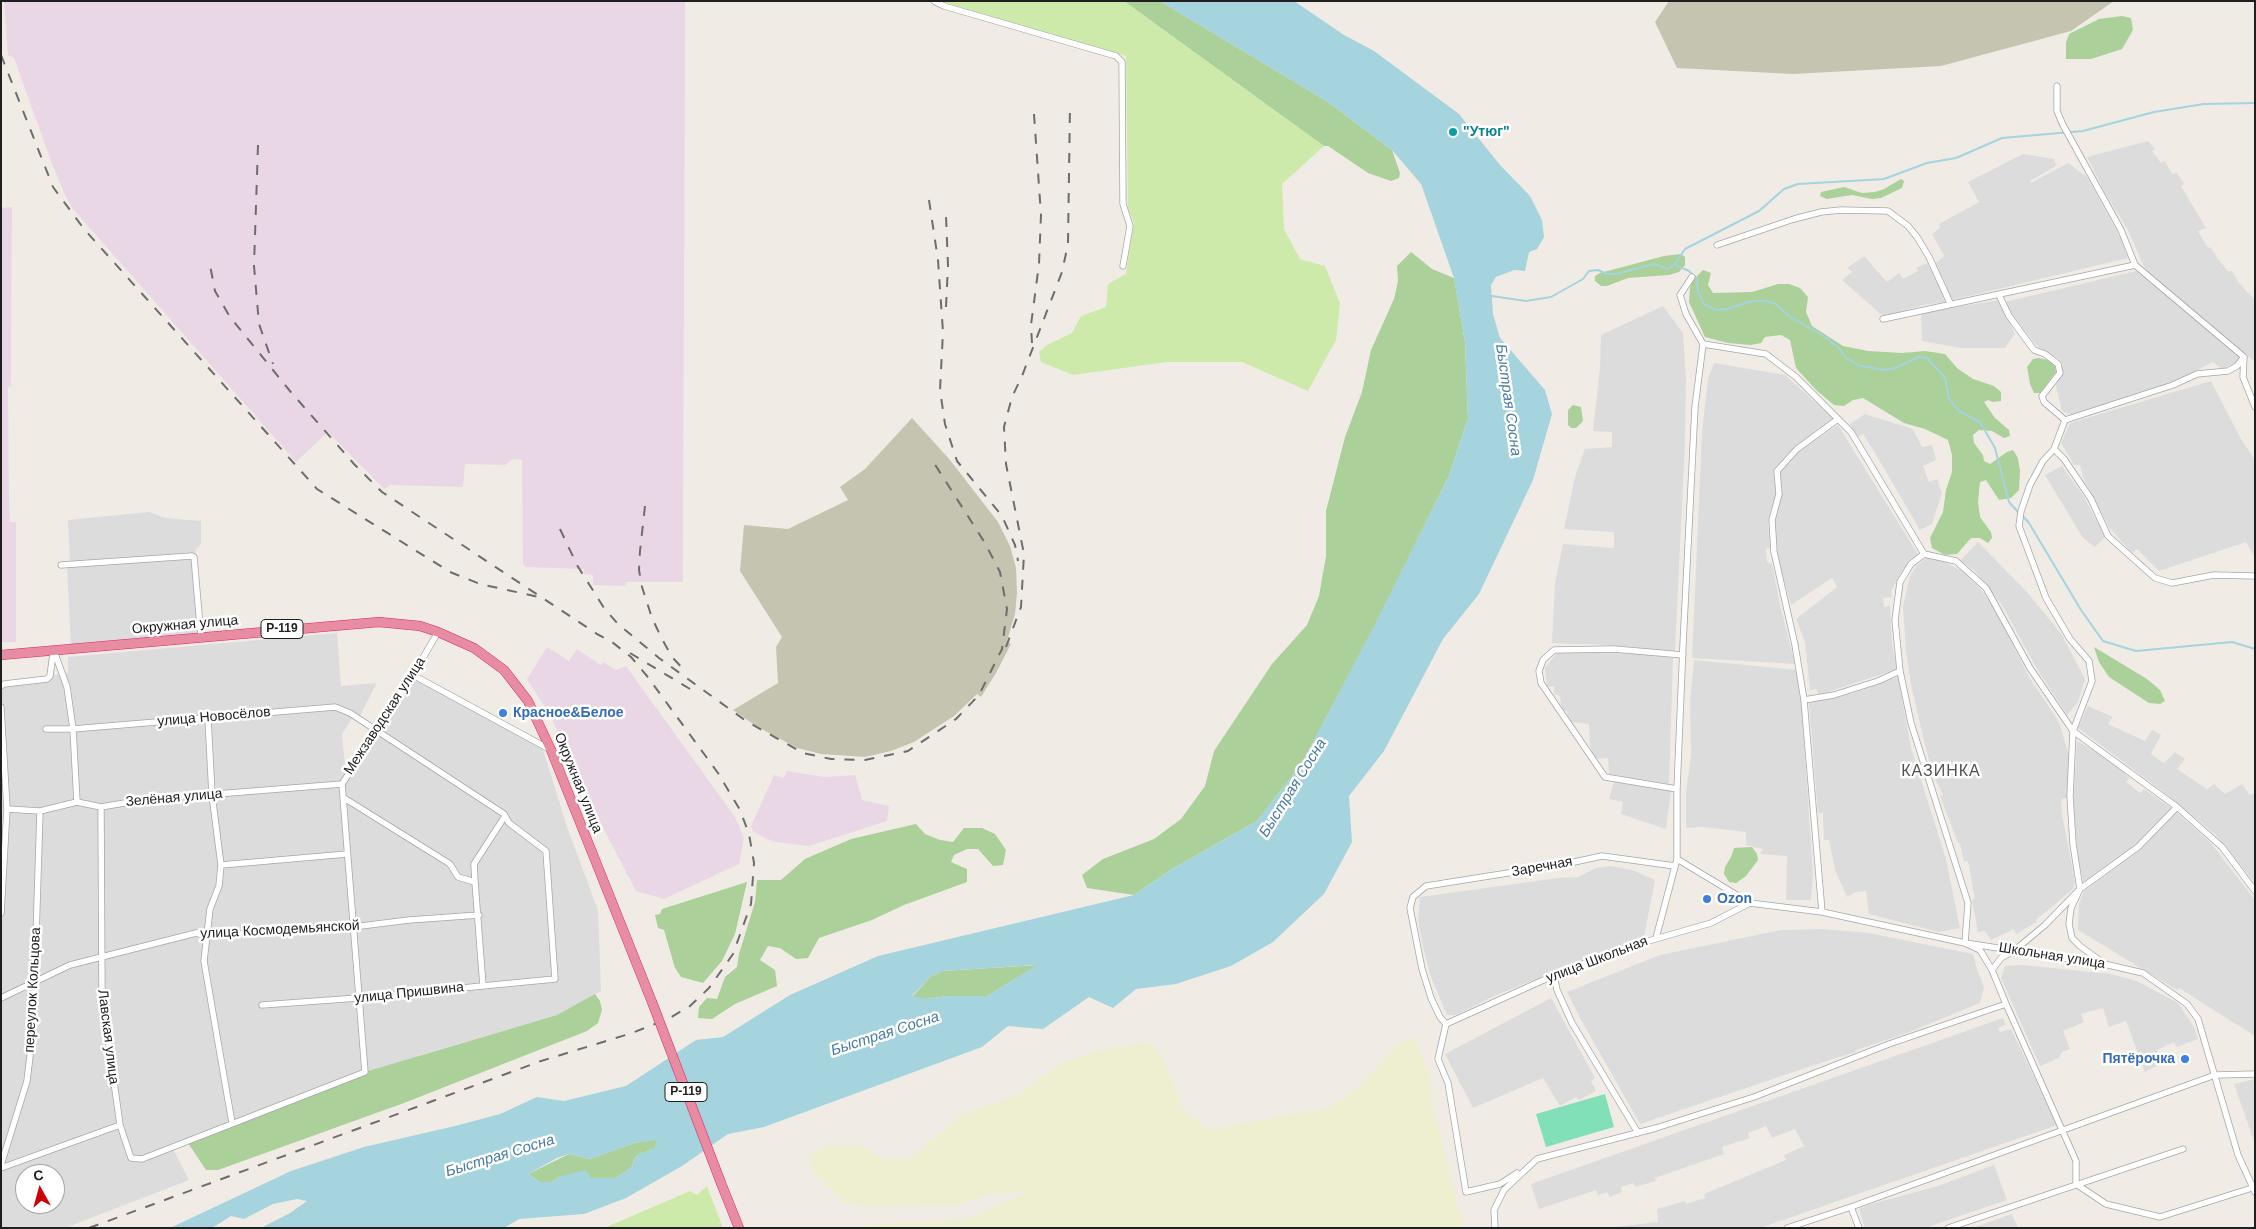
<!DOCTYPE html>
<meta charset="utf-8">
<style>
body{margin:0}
#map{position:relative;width:2256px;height:1229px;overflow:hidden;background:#f0ece5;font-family:Arial,sans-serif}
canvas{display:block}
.frame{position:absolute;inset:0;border:2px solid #1f1f1f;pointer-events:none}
.north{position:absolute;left:15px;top:1164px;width:50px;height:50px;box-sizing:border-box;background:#fff;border:1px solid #a5a5a5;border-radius:50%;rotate:353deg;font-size:14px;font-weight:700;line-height:20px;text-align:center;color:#1f1f1f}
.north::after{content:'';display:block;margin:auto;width:18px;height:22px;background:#ce0008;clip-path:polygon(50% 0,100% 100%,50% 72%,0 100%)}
</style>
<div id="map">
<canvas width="2256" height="1229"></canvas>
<div class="frame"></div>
<div class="north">С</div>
</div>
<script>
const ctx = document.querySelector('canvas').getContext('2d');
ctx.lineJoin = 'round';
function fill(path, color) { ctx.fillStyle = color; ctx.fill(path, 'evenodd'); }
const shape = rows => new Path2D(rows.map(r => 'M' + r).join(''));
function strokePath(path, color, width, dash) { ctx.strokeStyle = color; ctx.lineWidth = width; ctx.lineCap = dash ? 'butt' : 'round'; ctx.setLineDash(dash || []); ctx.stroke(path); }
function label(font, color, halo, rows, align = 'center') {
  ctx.font = font + ' Arial,sans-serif'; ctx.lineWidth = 5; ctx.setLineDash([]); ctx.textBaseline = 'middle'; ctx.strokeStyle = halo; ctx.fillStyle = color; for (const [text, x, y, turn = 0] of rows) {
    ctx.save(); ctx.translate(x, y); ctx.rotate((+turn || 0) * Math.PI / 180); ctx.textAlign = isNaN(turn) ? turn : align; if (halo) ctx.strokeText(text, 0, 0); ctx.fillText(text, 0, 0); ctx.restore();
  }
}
const residential = shape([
 [2148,141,2155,149,2152,151,2161,163,2165,161,2172,174,2177,173,2184,184,2181,186,2206,228,2198,231,2207,247,2211,248,2218,259,2228,271,2232,271,2239,283,2254,299,2255,362,2151,276,2143,265,2128,230,2105,193,2087,157],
 [2023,154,2054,159,2056,166,2030,181,2031,183,2068,163,2087,177,2120,237,2128,258,1952,300,1936,263,1944,256,1932,234,1940,228,1939,224,1979,202,1968,182],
 [1864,256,1887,282,1899,273,1903,279,1918,271,1916,268,1927,263,1938,282,1945,302,1923,305,1884,317,1842,280,1852,272,1847,268],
 [2136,271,2236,352,2239,357,2238,362,2222,369,2213,362,2182,378,2139,394,2071,415,2062,411,2056,386,2063,365,2059,359,2037,346,2013,316,2005,302],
 [1999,300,2015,334,2005,348,1961,348,1922,341,1921,313],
 [1663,306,1683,333,1686,378,1685,442,1675,651,1607,645,1552,643,1555,583,1563,544,1614,548,1614,532,1564,529,1575,477,1585,449,1612,447,1612,432,1593,431,1600,368,1601,335],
 [1714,363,1785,375,1835,420,1799,444,1774,470,1776,492,1768,521,1770,548,1766,549,1767,562,1772,564,1781,609,1795,664,1692,658,1702,432,1708,379],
 [2211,381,2241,439,2255,460,2255,558,2246,542,2159,571,2137,549,2132,553,2109,527,2084,480,2080,465,2074,465,2061,443,2070,423],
 [1865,414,1913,429,1922,447,1932,445,1936,460,1923,466,1929,482,1937,479,1942,493,1932,524,1920,530,1875,453,1863,434,1858,437,1850,424],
 [1838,425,1919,556,1899,576,1891,592,1892,597,1883,598,1884,607,1890,606,1892,644,1897,669,1819,695,1816,689,1810,690,1805,642,1796,619,1837,587,1832,578,1791,605,1778,559,1775,517,1780,501,1780,471,1798,451],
 [2062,466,2084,497,2105,537,2095,547,2083,538,2045,475],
 [149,512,165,518,201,521,201,544,196,549,194,557,201,637,71,649,67,565,70,564,68,520],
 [1978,542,2027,592,2062,635,2085,679,2078,702,2067,715,2036,667,2002,605,1974,570,1960,561],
 [1926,558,1945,562,1962,571,1980,588,1997,613,2029,677,2059,722,2069,756,2067,798,2061,799,2062,814,2075,882,2073,889,2036,920,2037,922,2016,934,2014,929,1991,940,1985,931,1978,932,1972,900,1975,899,1968,861,1964,862,1960,843,1958,843,1940,796,1943,795,1935,779,1926,749,1911,685,1906,651,1903,606,1910,576,1917,565],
 [337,633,341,686,377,683,358,719,354,716,342,734,346,778,413,675,542,746,567,827,598,910,601,991,557,1015,424,1054,172,1147,189,1180,65,1228,1,1228,1,684,68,673,68,657],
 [25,1174,55,1174,55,1204,25,1204],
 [1565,652,1648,654,1673,658,1669,784,1609,774,1608,758,1595,759,1590,746,1589,724,1569,722,1567,711,1562,711,1560,696,1554,694,1554,686,1547,687,1545,668,1556,654],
 [1694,660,1797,670,1802,710,1813,874,1811,900,1786,900,1787,856,1760,854,1763,849,1746,845,1746,832,1703,827,1686,828,1686,793,1691,755,1690,701],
 [1898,677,1911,748,1946,859,1960,928,1939,932,1869,914,1866,891,1856,892,1847,897,1835,870,1829,840,1824,840,1823,813,1818,813,1809,703,1851,694],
 [2088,706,2113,717,2108,724,2145,741,2152,730,2161,735,2151,754,2164,763,2175,752,2185,759,2177,769,2207,789,2214,784,2225,794,2242,784,2250,795,2255,793,2255,883,2215,834,2161,790,2078,728],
 [2077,741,2107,758,2130,778,2126,782,2140,793,2144,789,2173,809,2135,845,2084,884,2079,863,2073,808],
 [1614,782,1671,791,1666,829,1621,814,1623,802,1609,799],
 [2176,812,2210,842,2255,900,2255,1036,2182,990,2179,988,2177,990,2078,930,2079,904,2084,891,2141,849],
 [1611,866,1632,870,1655,880,1643,942,1614,947,1492,997,1456,1015,1447,1015,1430,974,1424,951,1418,921,1420,897,1558,878,1578,877,1596,868],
 [1822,929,1869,933,1973,954,1977,969,1984,987,1980,1003,1907,1033,1856,1050,1856,1052,1829,1060,1640,1124,1580,1018,1567,992,1660,955,1781,930],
 [2022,965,2111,974,2137,981,2178,1003,2194,1027,2198,1039,2177,1047,2174,1042,2157,1050,2161,1064,2145,1072,2126,1021,2109,1027,2103,1008,2081,1014,2084,1022,2063,1031,2070,1049,2062,1052,2059,1058,2040,1066,2001,978,2005,966],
 [1551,998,1595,1078,1591,1081,1596,1091,1579,1100,1576,1097,1560,1106,1543,1078,1473,1108,1445,1054],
 [2003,1018,2006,1025,1998,1028,2000,1032,2011,1029,2057,1125,1760,1228,1605,1228,1658,1222,1657,1209,1685,1201,1686,1204,1705,1198,1704,1194,1786,1160,1784,1155,1804,1146,1795,1129,1772,1138,1766,1126,1748,1133,1750,1138,1722,1147,1724,1154,1655,1178,1656,1181,1635,1187,1633,1183,1621,1187,1622,1192,1610,1197,1607,1192,1598,1195,1596,1190,1539,1209,1531,1184],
 [2255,1079,2255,1144,2234,1084],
 [1994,1165,2007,1200,1925,1228,1865,1228,1859,1209,1868,1205,1938,1186],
 [2012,1214,2018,1228,1972,1228,1984,1224]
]);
const industrial = shape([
 [4,1,685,1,683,582,626,582,626,586,593,585,593,575,584,574,584,569,526,567,523,564,522,460,513,459,505,465,465,464,463,487,390,485,384,489,328,432,296,462,73,209,65,195,51,161,14,58,8,55],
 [12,207,11,386,8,387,9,501,10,522,16,522,16,642,1,642,1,208],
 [547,647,569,661,577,649,601,665,603,662,616,670,626,666,735,817,744,838,739,864,664,899,636,891,587,797,550,715,527,679],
 [787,771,825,777,855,775,862,800,889,806,887,821,809,846,775,842,763,837,753,831,751,826,774,775,784,778]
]);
const construction = shape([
 [1669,1,2114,1,2071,31,1941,66,1793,74,1677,68,1655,22],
 [912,418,950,460,998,522,1010,546,1016,568,1017,593,1015,614,1007,641,1011,644,996,673,981,697,977,694,954,716,914,742,891,751,865,757,821,754,797,748,756,726,733,710,778,683,776,647,782,637,740,571,744,525,788,529,848,500,840,487,865,469]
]);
const farmland = shape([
 [1414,1037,1429,1073,1435,1113,1464,1228,861,1228,870,1224,950,1221,974,1216,1033,1189,984,1196,956,1205,868,1207,843,1202,814,1173,809,1156,827,1145,859,1145,885,1159,910,1159,961,1115,1020,1094,1060,1064,1088,1054,1138,1043,1154,1045,1164,1060,1183,1110,1210,1130,1330,1107,1357,1088,1400,1043]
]);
const grass = shape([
 [940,1,1124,1,1324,146,1282,184,1284,229,1300,259,1325,266,1340,303,1336,340,1308,391,1242,362,1167,362,1073,375,1041,362,1039,352,1047,345,1072,333,1081,316,1106,307,1108,284,1126,274,1134,223,1128,208,1126,56],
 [707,1186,723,1228,604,1228,690,1191,697,1195]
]);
const forest = shape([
 [1124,1,1160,1,1328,102,1392,150,1400,173,1399,178,1391,181,1368,173,1328,146,1324,146],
 [2122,16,2131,18,2133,30,2122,49,2091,59,2066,59,2066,43,2069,34,2099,19],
 [1901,179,1904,181,1902,188,1881,198,1872,199,1852,195,1827,199,1820,196,1821,192,1844,187,1862,193,1875,192,1884,189],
 [1411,252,1432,269,1454,278,1465,342,1468,418,1449,476,1373,629,1302,763,1257,821,1172,869,1134,895,1087,888,1082,875,1103,859,1154,839,1181,819,1205,786,1214,751,1272,664,1307,625,1319,596,1326,556,1326,511,1345,437,1362,392,1371,350,1394,299,1398,281,1397,266],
 [1681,254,1685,257,1685,265,1679,272,1669,275,1628,278,1607,286,1601,286,1595,281,1595,276,1600,273,1664,256],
 [1703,270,1711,273,1708,285,1713,293,1752,292,1778,284,1789,284,1800,288,1808,297,1806,312,1812,326,1843,346,1868,351,1902,353,1925,351,1945,354,1957,368,1973,379,1994,386,2001,392,2001,401,1993,402,1988,400,1984,402,1995,418,2009,430,2010,436,2004,438,1992,431,1979,430,1973,435,1974,443,1983,455,1984,461,1990,464,2007,452,2013,450,2018,458,2020,471,2019,490,2011,498,1999,500,1986,480,1980,482,1978,502,1980,517,1991,532,1992,538,1988,543,1980,538,1971,538,1957,554,1945,555,1932,548,1930,538,1943,512,1946,490,1952,472,1952,455,1948,440,1925,429,1904,423,1863,398,1853,400,1844,406,1834,405,1817,391,1796,368,1790,340,1781,335,1765,337,1761,343,1751,345,1728,343,1705,337,1689,302,1690,288,1693,280],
 [2039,358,2048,360,2054,363,2056,372,2040,393,2034,393,2030,384,2027,367,2033,359],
 [1573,405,1581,407,1583,421,1576,428,1571,428,1568,425,1568,410],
 [2094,647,2147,679,2160,690,2165,701,2160,704,2149,703,2109,677,2099,662],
 [916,824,925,834,940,840,953,842,964,828,982,828,995,834,1006,850,1003,865,993,866,978,849,967,849,954,855,951,862,967,869,967,882,904,905,872,920,819,938,808,958,796,959,780,948,768,946,760,960,775,970,777,986,735,1004,712,1019,698,1018,699,1007,707,998,717,999,725,977,737,967,739,954,755,902,757,880,781,880,805,859,851,839],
 [1752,847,1757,854,1758,860,1746,876,1736,883,1729,882,1724,874,1725,867,1731,857,1734,848],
 [747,882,735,934,722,961,703,983,681,977,675,968,664,930,658,928,655,915,660,914,662,909],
 [1038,965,987,996,947,996,927,999,912,997,930,977,942,971],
 [595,994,600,1001,602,1010,598,1023,587,1031,404,1103,218,1170,206,1170,186,1140,365,1072,557,1015],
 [658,1139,654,1149,639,1154,634,1159,632,1167,616,1178,599,1179,561,1176,551,1182,540,1182,528,1174,569,1154,590,1159,634,1143]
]);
const pitch = shape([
 [1605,1094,1614,1127,1546,1147,1536,1114]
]);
const water = shape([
 [1160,1,1294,1,1344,35,1374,51,1459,114,1500,165,1530,196,1542,220,1544,237,1537,249,1529,252,1525,271,1514,270,1496,277,1491,285,1493,314,1500,338,1545,390,1552,414,1533,480,1479,594,1443,639,1384,751,1349,796,1352,842,1324,894,1273,942,1231,966,1176,984,1136,989,1113,1008,1089,997,1043,1029,1008,1026,982,1047,764,1127,728,1134,682,1166,626,1198,584,1214,519,1219,504,1228,261,1228,290,1213,307,1201,297,1199,273,1204,244,1219,231,1216,212,1228,170,1228,291,1171,364,1147,455,1126,500,1114,537,1097,564,1101,626,1086,696,1040,723,1037,790,995,878,956,1134,895,1172,869,1257,821,1302,763,1373,628,1449,476,1468,418,1465,342,1454,278,1421,184,1392,150,1328,102],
 [1037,965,987,996,947,996,927,999,912,996,930,977,942,971],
 [657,1140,654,1149,639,1154,634,1159,632,1167,616,1178,591,1178,586,1170,561,1176,551,1182,540,1182,528,1174,557,1158,569,1154,590,1159,634,1143]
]);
const stream = shape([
 [1675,265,1689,271,1697,279,1698,292,1704,304,1716,310,1727,309,1752,301,1765,301,1776,304,1789,316,1825,337,1839,348,1845,357,1860,366,1885,370,1895,368,1919,357,1927,358,1945,378,1949,399,1959,411,1980,422,1995,448,2009,502,2018,512],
 [1492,296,1526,301,1551,297,1583,279,1589,271,1598,270,1607,274,1616,274,1654,264,1668,269,1675,264,1685,249,1759,211,1784,189,1798,184,1884,179,1927,163,1956,158,2002,138,2083,131,2154,112,2204,104,2255,103],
 [2022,515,2029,523,2081,610,2103,641,2136,651,2232,642,2255,649]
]);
const minor = shape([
 [934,1,944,6,1116,56,1122,62,1123,204,1130,226,1123,266],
 [2057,86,2057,111,2063,125,2121,230,2135,265,2244,357,2243,377,2255,407],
 [1717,245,1794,219,1821,212,1841,210,1888,211,1908,226,1917,237,1929,257,1950,303],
 [1999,295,2009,316,2034,350,2045,354,2058,364,2060,373,2042,396,2044,402,2065,420,2054,449,2064,459,2091,499,2108,536,2155,578,2172,583,2214,575,2255,576],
 [1883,319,2135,265],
 [1703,344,1766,354,1796,377,1851,432,1924,554,1956,561,1986,588,2030,668,2073,731,2177,807,2222,847,2255,891],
 [2065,420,2173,385,2197,374,2228,371,2237,366,2244,357],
 [1924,554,1911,564,1900,582,1895,620,1900,671,1911,723,1968,903,1965,943,1980,950,1992,970,2006,1004,2076,1161,2076,1184,2106,1204,2160,1217,2252,1188],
 [61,565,192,556,194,557,201,637],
 [54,651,67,687,73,729,77,802],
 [413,675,551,750],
 [1,686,4,684,47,679,50,676,53,653],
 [1804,700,1834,695,1878,681,1900,671],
 [1,707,7,809,1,913],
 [208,718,212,795,221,865,219,886,210,909,204,961,232,1123],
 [46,729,73,729,335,707,350,713,504,814,509,823,546,851,555,979,358,998,262,1005],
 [1677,789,1605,777,1541,683,1539,671,1543,660,1554,650,1614,649,1683,655],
 [344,798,450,864,458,877,475,882,483,986],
 [101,807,102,996,120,1125,131,1158,142,1159,365,1072,342,784,413,675,438,632],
 [7,809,40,811,77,802,101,807,142,800,342,784],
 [1677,859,1750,903,1822,912,1965,943,2104,964,2143,973,2187,1004,2198,1019,2238,1155,2255,1192],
 [221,865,347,854],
 [475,882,474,864,505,816],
 [1822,912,1804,700,1795,645,1774,552,1772,520,1779,494,1777,471,1797,449,1838,419],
 [1656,938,1677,859,1677,789,1683,645,1695,407,1703,344,1686,314,1680,295,1692,277],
 [2102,962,2080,946,2072,938,2069,924,2071,908,2080,889,2138,847,2177,807],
 [1992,970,2001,958,2015,950,2045,925,2080,889,2073,844,2070,796,2073,731,2092,681,2089,661,2070,639,2046,598,2019,526,2021,511,2030,485,2043,461,2054,449],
 [1554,976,1557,990,1572,1023,1638,1133],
 [1,998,70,965,196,933,206,936,353,927,409,920,479,915],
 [1446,1024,1440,1017,1431,998,1422,969,1410,908,1413,897,1426,886,1565,864,1602,856,1675,866],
 [1446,1024,1539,982,1614,951,1711,923,1750,903],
 [1446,1024,1438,1059,1448,1083,1466,1192,1500,1184,1517,1173],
 [1,1165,27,1081,33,1031,40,811],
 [1,1168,120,1125],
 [1851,1207,1859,1228],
 [1495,1228,1494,1210,1504,1190,1537,1159,1656,1128,1754,1097,1889,1044,2006,1004],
 [1787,1228,1851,1207,2215,1075,2255,1074],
 [1948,1228,2183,1149]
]);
const highway = shape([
 [1,655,379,622,420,626,438,632,474,648,504,670,528,701,551,750,652,1002],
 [721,1183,739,1228]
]);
const rail = shape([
 [1,55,53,187,84,229,317,489,450,572,480,584,539,597],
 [258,145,254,266,259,324,273,364],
 [929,200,938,260,943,332,940,390,945,424,957,461,1002,516,1015,545,1018,561],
 [946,307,948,265,946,216],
 [1032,343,1031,325,1039,264,1041,215,1034,114],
 [645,506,640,551,639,570,642,587,652,618,662,639,672,657,687,673],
 [560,529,577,565,604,608,618,624,659,658,746,721,803,753,831,759,865,760,908,751,956,719,979,695,1002,649,1007,609,1000,572,985,543,934,463],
 [1006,647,1021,607,1024,554,1006,464,1004,427,1012,397,1022,376,1062,272,1068,244,1070,104],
 [630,653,690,689],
 [89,1228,541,1061,629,1034,668,1019,690,1006,709,988,733,954,751,904,754,863,749,834,740,810,718,773,647,676,631,657,612,642,597,634,382,492,354,464,290,391,230,317,215,291,210,265]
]);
const highwayBridge = shape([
 [652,1002,721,1183]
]);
const markers = [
 [1453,132,5,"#0f9aa8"],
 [503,713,5,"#3f7fe0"],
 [1707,899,5,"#3f7fe0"],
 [2185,1059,5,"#3f7fe0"]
];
const shields = [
 [282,629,42],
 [686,1092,42]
];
const shieldNames = [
 ["Р-119",282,629],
 ["Р-119",686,1092]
];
const cultureNames = [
 ["\"Утюг\"",1463,132]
];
const streetNames = [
 ["Окружная улица",185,625,-5],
 ["Межзаводская улица",385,716,-57],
 ["улица Новосёлов",214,717,-5],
 ["Окружная улица",578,783,68],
 ["Зелёная улица",174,798,-5],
 ["Заречная",1542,867,-10],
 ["улица Космодемьянской",280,930,-3],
 ["Школьная улица",2052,956,9],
 ["улица Школьная",1597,960,-21],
 ["переулок Кольцова",33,990,-87],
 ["улица Пришвина",409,993,-6],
 ["Лавская улица",108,1037,83]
];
const shopNames = [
 ["Красное&Белое",513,713],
 ["Ozon",1717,899],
 ["Пятёрочка",2175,1059,"right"]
];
const waterNames = [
 ["Быстрая Сосна",1508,400,82],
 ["Быстрая Сосна",1293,788,-58],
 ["Быстрая Сосна",885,1034,-18],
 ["Быстрая Сосна",500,1156,-17]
];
const quarterNames = [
 ["КАЗИНКА",1941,772]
];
fill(residential, '#dddcdc');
fill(industrial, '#e9d7e6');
fill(construction, '#c5c4b0');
fill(farmland, '#eeefd0');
fill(grass, '#cdeaaa');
fill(forest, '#abd099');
fill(pitch, '#82e0b8');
fill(water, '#a5d3de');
strokePath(stream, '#a5d3de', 2);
strokePath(minor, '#a6a6a6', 7);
strokePath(highway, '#dd236a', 10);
strokePath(minor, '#fff', 5.5);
strokePath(highway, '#e88ca1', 9);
strokePath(rail, '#6d6d6d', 2, [10, 10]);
strokePath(highwayBridge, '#dd236a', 10, []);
strokePath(highwayBridge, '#e88ca1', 9);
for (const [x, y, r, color] of markers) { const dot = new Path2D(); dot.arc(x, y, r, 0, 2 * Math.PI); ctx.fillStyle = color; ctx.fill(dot); strokePath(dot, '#fff', 2); }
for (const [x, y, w] of shields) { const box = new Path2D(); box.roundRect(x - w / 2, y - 9.5, w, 19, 4); ctx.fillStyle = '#fff'; ctx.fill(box); strokePath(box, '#1f1f1f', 1); }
label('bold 12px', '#1f1f1f', null, shieldNames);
label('bold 14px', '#0d838f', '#fff', cultureNames, 'left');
label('14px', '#1f1f1f', '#fff', streetNames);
label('bold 14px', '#366cbe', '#fff', shopNames, 'left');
label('italic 15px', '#477ba8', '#fff', waterNames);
ctx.letterSpacing = '1px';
label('16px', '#525252', '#fff', quarterNames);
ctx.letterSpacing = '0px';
</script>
